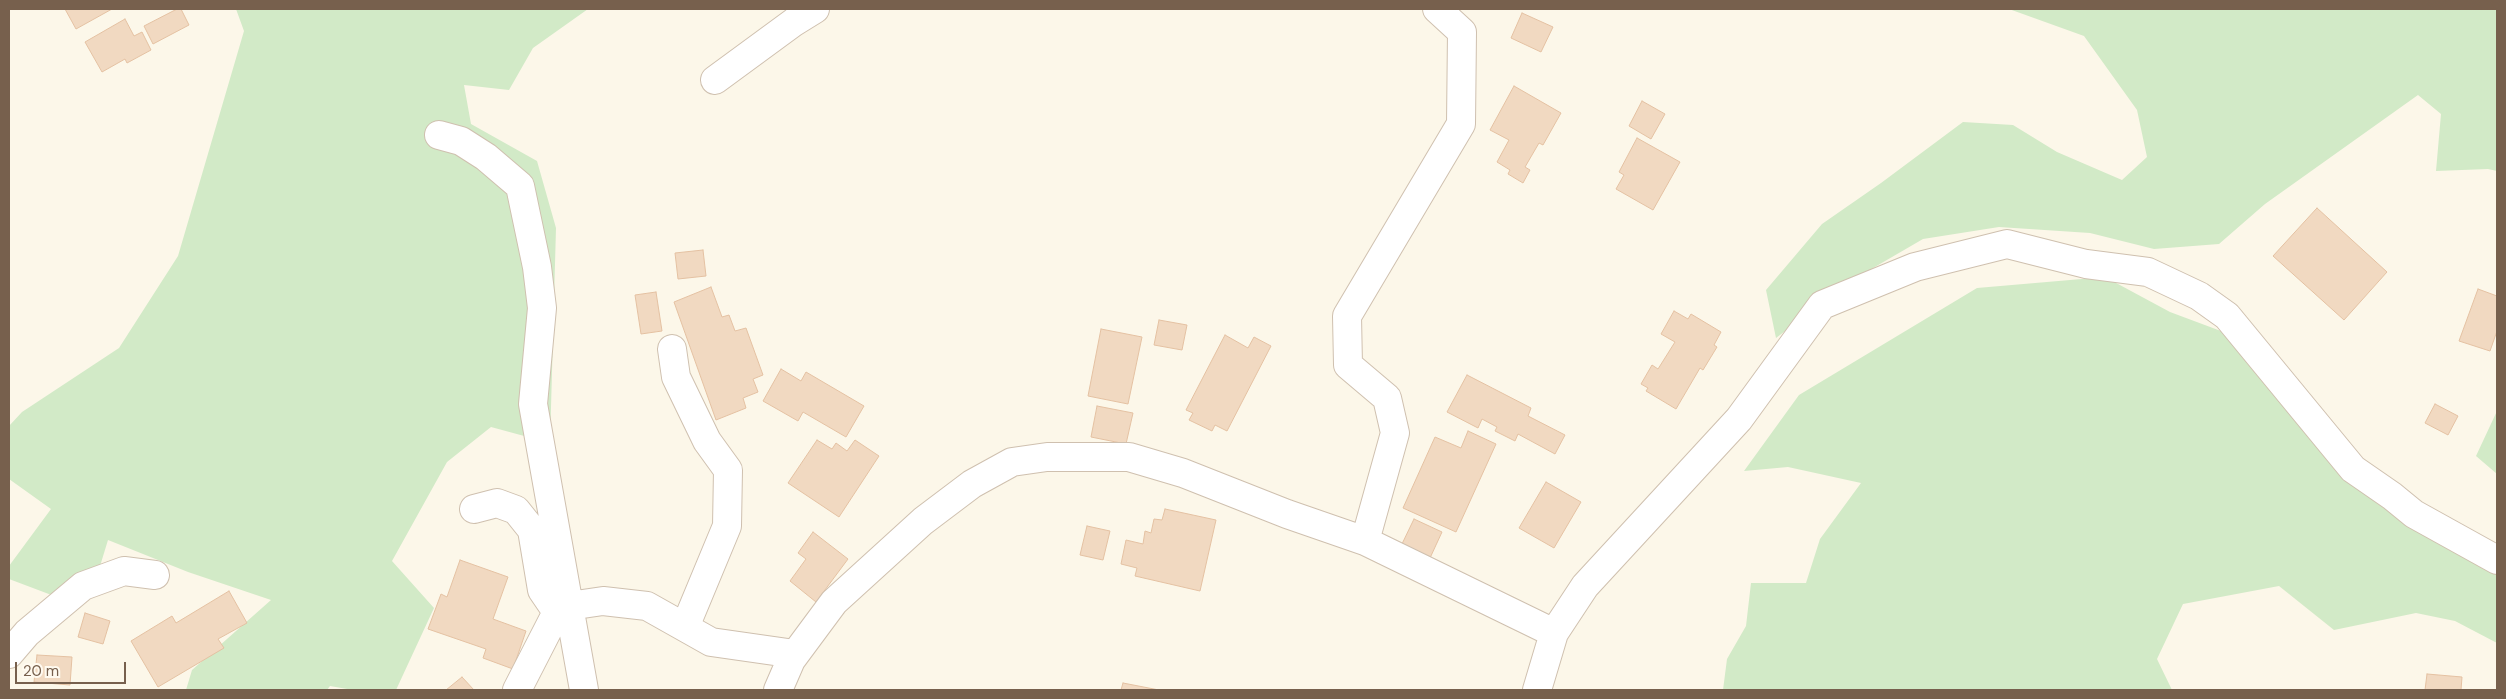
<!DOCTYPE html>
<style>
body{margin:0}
#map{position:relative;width:2506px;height:699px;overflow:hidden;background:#fcf7e9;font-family:"DM Sans",sans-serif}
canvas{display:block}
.frame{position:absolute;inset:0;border:10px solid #77604d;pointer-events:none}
.scale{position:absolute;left:15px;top:662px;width:111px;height:22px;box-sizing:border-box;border:2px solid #77604d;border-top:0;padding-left:6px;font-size:15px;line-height:18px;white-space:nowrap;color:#77604d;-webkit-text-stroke:4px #fffaf0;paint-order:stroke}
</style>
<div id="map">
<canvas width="2506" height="699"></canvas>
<div class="frame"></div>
<div class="scale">20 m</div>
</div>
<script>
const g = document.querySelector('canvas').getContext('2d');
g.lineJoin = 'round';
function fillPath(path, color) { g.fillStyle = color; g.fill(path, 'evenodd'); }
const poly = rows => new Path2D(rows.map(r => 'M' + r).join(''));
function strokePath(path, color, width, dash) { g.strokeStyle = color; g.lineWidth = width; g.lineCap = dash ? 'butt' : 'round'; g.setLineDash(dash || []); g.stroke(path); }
fillPath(poly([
 [236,9,588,9,533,48,509,90,464,85,471,124,537,161,556,228,550,443,491,427,447,462,392,561,434,608,396,690,353,690,330,686,327,690,186,690,192,670,271,600,188,572,108,540,93,589,70,602,9,579,9,566,51,509,9,479,9,426,22,412,119,348,178,256,244,31],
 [2009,9,2497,9,2497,171,2488,169,2436,171,2441,114,2418,95,2265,204,2219,244,2154,249,2090,233,1999,227,1923,239,1849,282,1776,338,1766,290,1822,224,1881,183,1963,122,2013,125,2057,152,2122,180,2147,157,2137,110,2084,36],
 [2105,277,2170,312,2253,343,2297,393,2332,466,2408,524,2497,560,2497,643,2455,621,2416,613,2334,630,2279,586,2183,604,2157,659,2172,690,1723,690,1727,659,1746,626,1751,583,1806,583,1820,539,1861,483,1788,467,1744,471,1799,395,1977,288],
 [2497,411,2497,474,2476,456]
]), '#d2eac7');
const building = poly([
 [65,9,112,9,76,29,65,9],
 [177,9,181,9,189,25,153,44,144,26,177,9],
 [1522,13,1553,27,1541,52,1511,38,1522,13],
 [125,19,134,36,142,32,151,50,127,63,125,59,102,72,85,42,125,19],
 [1514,86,1561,113,1543,145,1539,143,1525,167,1530,170,1523,183,1508,174,1510,170,1497,162,1509,140,1490,130,1514,86],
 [1642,101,1665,114,1651,139,1629,126,1642,101],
 [1637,138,1680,162,1653,210,1616,189,1624,175,1619,172,1637,138],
 [2317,208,2387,272,2344,320,2273,256,2317,208],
 [703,250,706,276,678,279,675,253,703,250],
 [711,287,722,317,729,315,735,331,746,328,763,375,753,379,758,392,743,398,746,408,716,420,674,302,711,287],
 [2478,289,2497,296,2497,331,2490,351,2459,341,2478,289],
 [656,292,662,331,641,334,635,295,656,292],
 [1674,311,1688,319,1691,314,1721,332,1714,345,1717,347,1703,370,1700,368,1676,409,1646,391,1648,388,1641,384,1652,365,1658,369,1675,342,1661,334,1674,311],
 [1159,320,1187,325,1182,350,1154,345,1159,320],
 [1101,329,1142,337,1128,404,1088,396,1101,329],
 [1225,335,1248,348,1254,337,1271,346,1227,431,1215,425,1212,431,1189,420,1193,413,1186,410,1225,335],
 [781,369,801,381,806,372,864,406,846,437,803,412,798,421,763,401,781,369],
 [1467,375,1531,408,1528,416,1565,435,1555,454,1518,434,1515,441,1495,431,1497,427,1482,419,1478,428,1447,412,1467,375],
 [2435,404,2458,416,2448,435,2425,423,2435,404],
 [1097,406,1133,413,1126,444,1091,437,1097,406],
 [1468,431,1496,444,1456,532,1403,508,1435,437,1461,448,1468,431],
 [817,440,832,449,836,443,847,451,855,440,879,456,839,517,788,483,817,440],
 [1546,482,1581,502,1554,548,1519,528,1546,482],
 [1165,509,1216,520,1200,591,1135,576,1137,568,1121,564,1126,540,1143,544,1145,531,1151,533,1154,519,1162,520,1165,509],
 [1414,519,1442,532,1430,558,1401,546,1414,519],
 [1087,526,1110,531,1103,560,1080,555,1087,526],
 [813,532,848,559,816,602,790,581,806,559,798,553,813,532],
 [460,560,508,577,493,619,526,631,513,669,483,658,486,649,428,629,441,594,447,597,460,560],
 [229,591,247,623,218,639,224,648,158,687,131,641,172,616,176,623,229,591],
 [85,613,110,621,103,644,78,637,85,613],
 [37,655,72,657,70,685,34,682,37,655],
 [2427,674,2462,677,2461,690,2425,690,2427,674],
 [462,677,474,690,446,690,462,677],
 [1123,683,1159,690,1121,690,1123,683]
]);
fillPath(building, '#f1d9c1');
strokePath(building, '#e4c1a2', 1);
const minor = poly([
 [715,80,794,22,815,9],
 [439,135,461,141,486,157,520,186,537,267,542,308,533,404,584,690],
 [672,349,676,377,707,441,728,470,727,526,685,627],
 [474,509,497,503,516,510,532,530,542,590,557,612],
 [1365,541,1395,433,1387,398,1348,365,1347,316,1461,124,1462,32,1437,9],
 [9,654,27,633,83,586,124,571,155,575],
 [517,690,557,612,569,606,603,601,647,606,711,642,795,654],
 [778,690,791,660,834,602,923,521,972,484,1012,462,1047,457,1129,457,1183,473,1287,514,1365,541,1554,633],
 [1537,690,1554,633,1585,586,1739,419,1822,305,1915,267,2007,244,2086,264,2148,272,2199,296,2227,316,2353,469,2392,496,2414,514,2497,560]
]);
strokePath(minor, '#cfc0af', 30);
strokePath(minor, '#fff', 28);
</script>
